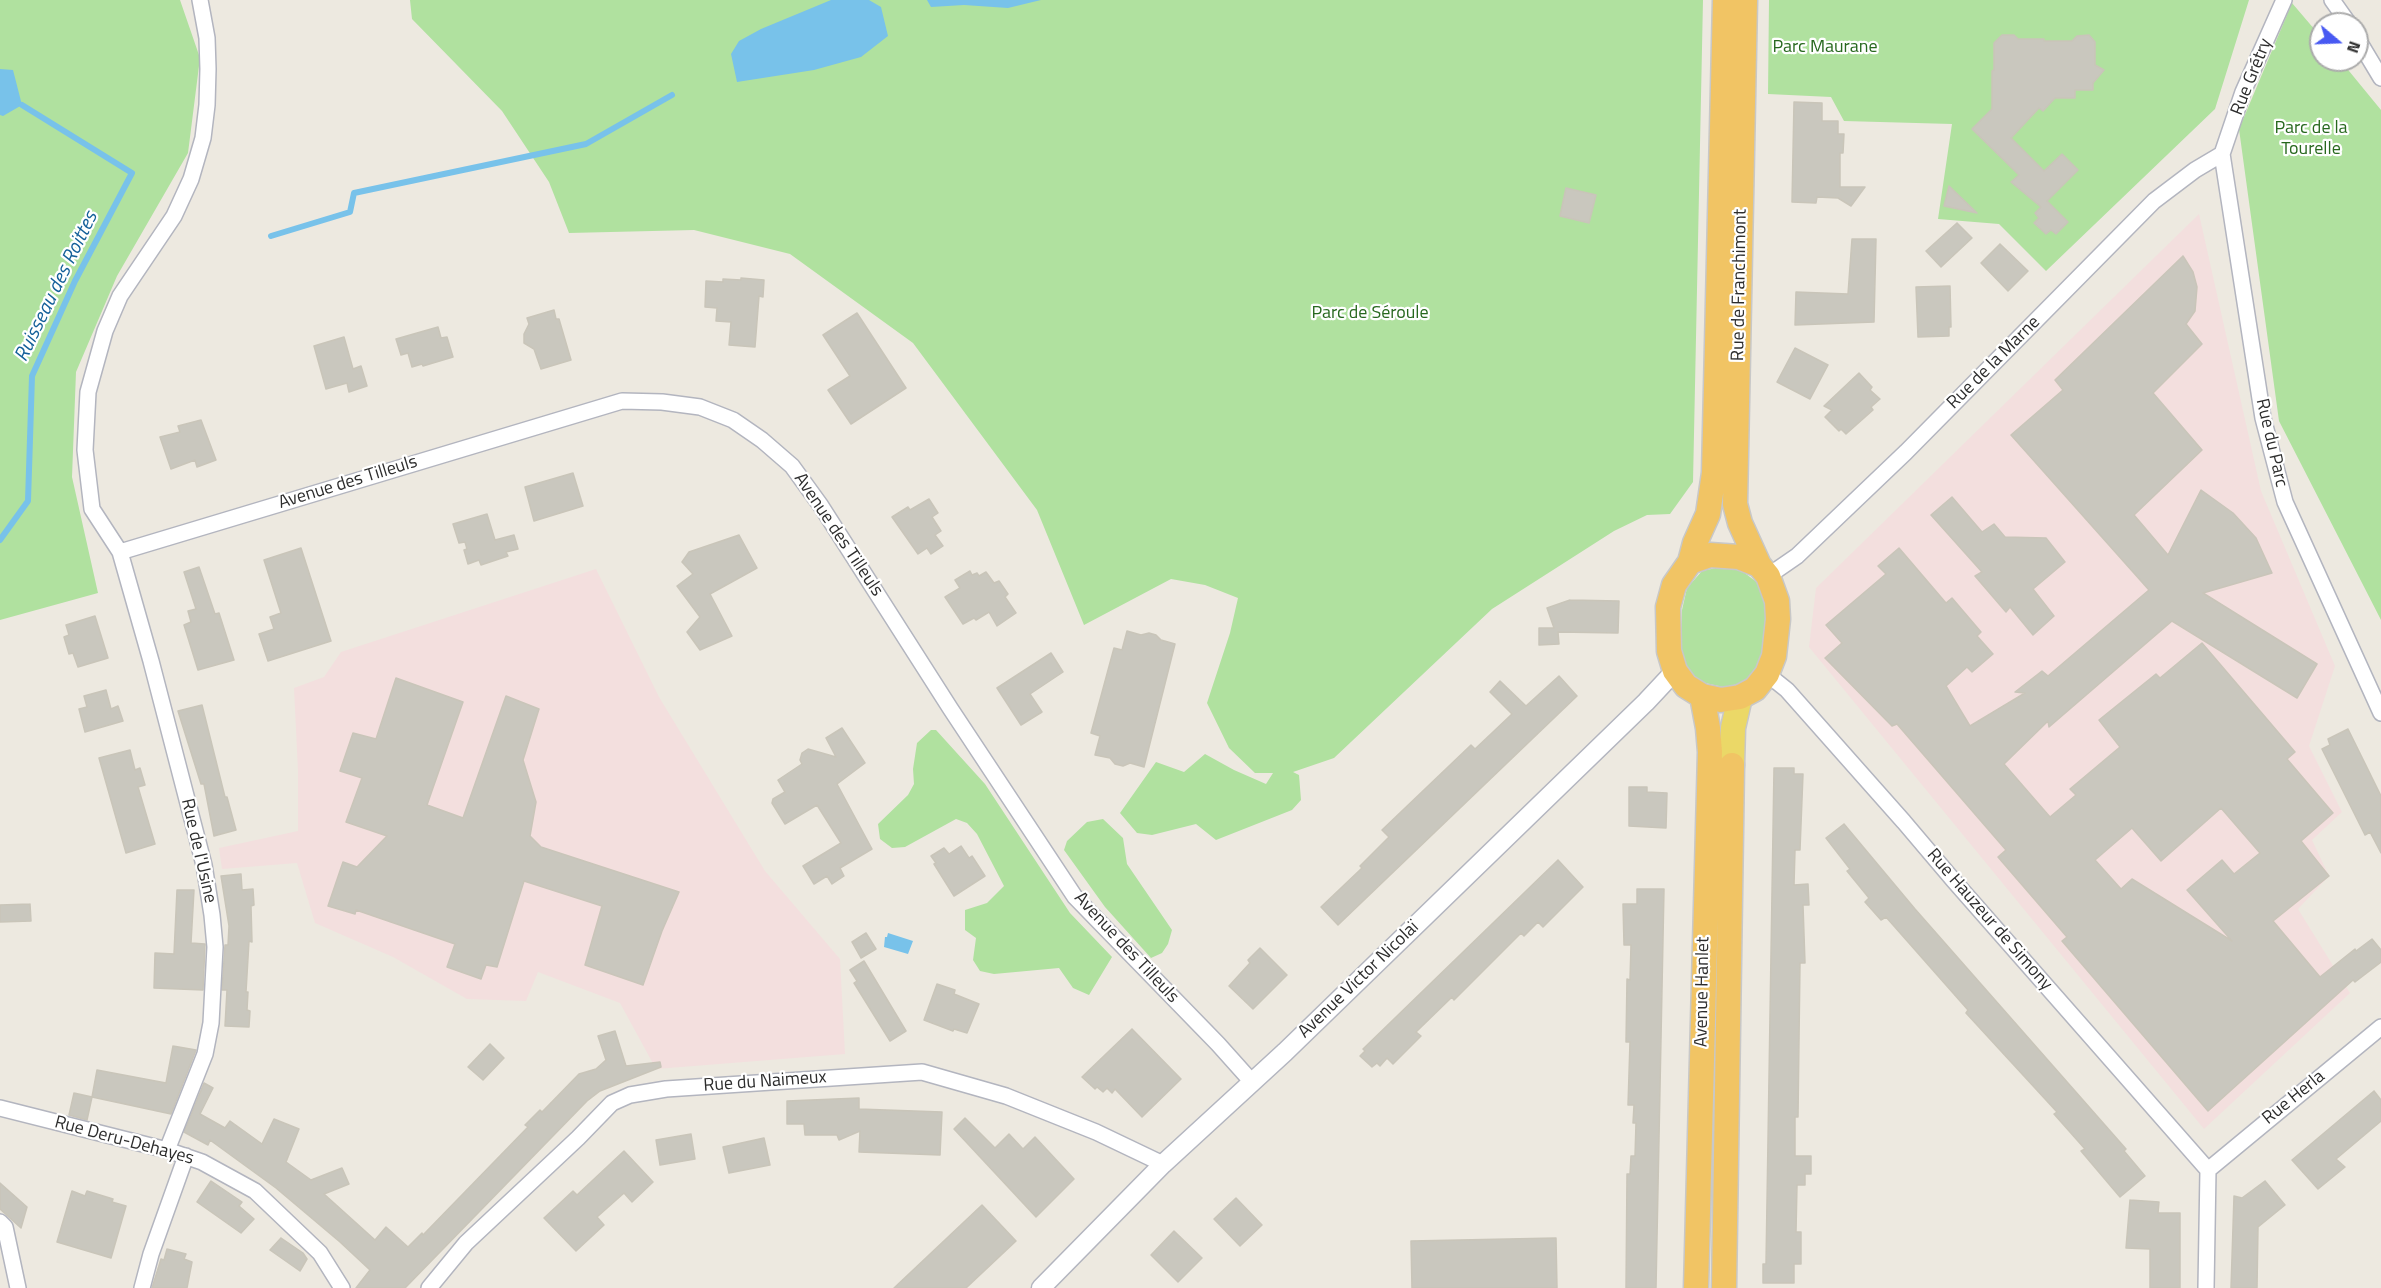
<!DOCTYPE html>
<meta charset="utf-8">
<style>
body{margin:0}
#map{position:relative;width:2381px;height:1288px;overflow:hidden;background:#ede9e0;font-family:"Titillium Web",sans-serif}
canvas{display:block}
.north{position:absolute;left:2309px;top:12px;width:60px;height:60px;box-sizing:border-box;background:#fff;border:2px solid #ababab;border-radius:50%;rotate:109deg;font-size:16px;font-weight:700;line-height:24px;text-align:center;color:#2d2d2d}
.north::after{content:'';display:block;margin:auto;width:21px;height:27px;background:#4859f2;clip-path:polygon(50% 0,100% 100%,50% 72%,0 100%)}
</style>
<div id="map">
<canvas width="2381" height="1288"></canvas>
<div class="north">N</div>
</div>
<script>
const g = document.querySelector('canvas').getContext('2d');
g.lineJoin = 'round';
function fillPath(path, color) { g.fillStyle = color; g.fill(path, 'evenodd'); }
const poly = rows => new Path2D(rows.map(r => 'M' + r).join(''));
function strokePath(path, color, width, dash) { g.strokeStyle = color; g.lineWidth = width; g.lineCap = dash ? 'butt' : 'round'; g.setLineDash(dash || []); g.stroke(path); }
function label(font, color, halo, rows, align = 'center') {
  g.font = font + ' "Titillium Web",sans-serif'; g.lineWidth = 4.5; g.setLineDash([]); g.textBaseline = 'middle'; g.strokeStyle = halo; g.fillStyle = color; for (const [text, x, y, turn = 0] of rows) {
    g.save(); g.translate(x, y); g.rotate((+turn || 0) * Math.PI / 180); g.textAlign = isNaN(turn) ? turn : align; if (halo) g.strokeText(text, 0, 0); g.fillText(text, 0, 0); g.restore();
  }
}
fillPath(poly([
 [2199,214,2261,491,2335,666,2309,746,2342,812,2312,840,2329,876,2298,909,2350,993,2204,1129,1809,647,1816,588],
 [596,569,659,697,765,871,840,959,845,1054,656,1069,620,1003,538,972,526,1001,467,999,393,957,315,923,297,863,222,869,219,848,298,831,298,771,294,688,324,677,341,652]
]), '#f3dfde');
fillPath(poly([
 [0,0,180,0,200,58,188,153,117,276,76,372,72,477,98,593,0,620],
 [410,0,1703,0,1693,482,1670,514,1647,515,1614,531,1492,609,1334,758,1293,772,1299,775,1301,800,1292,810,1216,840,1196,824,1152,835,1137,833,1120,813,1156,762,1184,772,1205,754,1234,770,1266,784,1273,773,1255,773,1229,748,1207,703,1230,633,1238,598,1205,585,1171,579,1084,625,1037,510,913,343,790,254,694,230,569,233,549,182,502,111,412,19],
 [1769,0,2249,0,2215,109,2046,271,1999,224,1938,219,1952,124,1844,121,1831,97,1768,94],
 [2292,3,2321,37,2321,60,2340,60,2381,110,2381,620,2279,421,2239,129],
 [1720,567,1742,571,1758,583,1766,600,1768,636,1757,671,1744,683,1723,687,1701,682,1689,671,1681,655,1682,610,1687,588,1702,571],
 [931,730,936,730,985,784,1070,913,1112,957,1089,995,1073,988,1059,968,994,974,980,971,973,960,976,938,965,930,965,910,987,903,1004,886,977,834,967,823,956,819,905,847,892,848,880,839,878,824,908,795,914,784,913,769,917,743],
 [1103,819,1123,838,1127,864,1172,930,1168,944,1162,953,1151,958,1105,907,1064,850,1067,841,1087,822]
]), '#b0e19f');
fillPath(poly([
 [831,0,869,0,881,7,888,36,861,57,814,70,737,82,731,54,739,41,761,29],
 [927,0,1041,0,1008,8,964,5,931,7],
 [0,69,13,70,22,105,3,116,0,115],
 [888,933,913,941,908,954,884,947,885,937,887,937]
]), '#78c2ea');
strokePath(poly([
 [271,236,350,212,354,193,586,144,672,95],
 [0,540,28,501,32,376,75,281,132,173,22,105]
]), '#78c2ea', 6);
const building = poly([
 [2002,35,2014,35,2018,39,2044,39,2044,41,2072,41,2077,36,2089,35,2095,42,2095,65,2104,70,2093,83,2093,90,2075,90,2075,98,2055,98,2043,111,2039,108,2011,138,2044,171,2062,154,2078,170,2047,201,2068,222,2056,234,2051,230,2046,234,2034,223,2039,218,2035,213,2041,207,2011,182,2019,175,1972,129,1992,109,1992,71,1994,70,1994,43,2002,35],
 [1794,102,1822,103,1822,121,1838,121,1838,134,1844,134,1843,153,1840,153,1840,187,1865,187,1851,206,1838,198,1817,197,1816,203,1792,202,1794,102],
 [1949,186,1977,213,1944,206,1949,186],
 [1566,188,1596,195,1589,223,1560,216,1566,188],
 [1957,223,1972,238,1941,267,1926,251,1957,223],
 [1852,239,1876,239,1874,322,1795,325,1796,292,1848,294,1852,239],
 [2000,244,2028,271,2008,291,1981,263,2000,244],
 [2183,256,2193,272,2197,287,2195,311,2186,324,2202,344,2153,393,2202,450,2134,515,2168,555,2201,490,2233,513,2256,538,2272,573,2203,593,2317,664,2297,698,2172,621,2049,727,2048,721,2004,764,2050,817,2076,795,2070,789,2120,747,2099,720,2156,674,2160,678,2202,643,2295,752,2287,759,2333,813,2301,841,2329,876,2273,921,2320,977,2355,949,2356,951,2372,939,2381,950,2381,962,2355,982,2353,980,2208,1111,2062,941,2067,937,1998,857,2006,850,1897,724,1892,726,1825,658,1842,643,1826,625,1886,574,1878,566,1899,548,1946,603,1952,598,1981,632,1977,636,1993,654,1972,672,1967,667,1946,686,1970,726,2025,693,2015,692,2042,671,2048,676,2149,590,2011,435,2063,390,2055,380,2183,256],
 [2221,808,2260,853,2234,874,2222,860,2187,890,2232,941,2132,879,2121,889,2095,860,2132,828,2161,861,2221,808],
 [741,278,764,280,763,297,759,296,755,347,729,345,731,322,716,321,717,308,705,307,706,281,723,282,723,279,741,280,741,278],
 [1950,286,1951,327,1949,327,1949,336,1918,337,1916,287,1950,286],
 [554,310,556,319,559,319,571,360,541,369,534,349,524,343,524,334,529,324,527,318,554,310],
 [857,313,906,388,851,424,828,390,850,376,823,335,857,313],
 [438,327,441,338,447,337,453,357,423,366,422,364,412,367,408,353,401,355,396,339,438,327],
 [344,337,353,369,361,366,367,386,349,392,347,383,326,389,314,346,344,337],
 [1795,348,1828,365,1810,399,1777,382,1795,348],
 [1859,373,1872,387,1870,390,1880,399,1871,407,1873,410,1846,434,1841,429,1839,431,1825,417,1832,410,1824,406,1859,373],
 [201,420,216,460,197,467,195,460,171,469,160,437,180,432,178,426,201,420],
 [573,473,583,506,534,521,525,487,573,473],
 [1952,497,1982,532,1994,524,2005,537,2046,538,2065,562,2033,589,2054,616,2033,635,2010,607,2006,612,1975,576,1982,572,1931,515,1952,497],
 [929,499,938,513,932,517,941,531,935,535,943,546,931,554,927,548,918,554,892,517,908,507,910,510,929,499],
 [487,514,495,540,514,535,518,549,506,552,508,556,481,565,479,560,468,564,464,550,467,549,465,542,459,543,453,524,487,514],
 [739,535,757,568,710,594,732,636,700,650,687,632,700,617,677,586,693,574,682,562,689,552,739,535],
 [301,548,331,641,268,661,259,634,274,629,270,617,281,613,264,560,301,548],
 [199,567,215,614,219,613,234,660,198,670,184,625,191,622,188,611,196,609,184,572,199,567],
 [970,571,972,575,977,573,979,576,986,572,994,583,999,581,1008,594,1005,597,1016,613,997,626,989,612,976,620,974,618,963,624,945,597,960,588,955,580,970,571],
 [1570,600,1619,601,1618,633,1558,632,1559,644,1539,645,1539,628,1554,628,1547,608,1570,600],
 [95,616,108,658,78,667,73,653,69,654,64,637,69,635,66,625,95,616],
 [1127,631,1141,635,1149,633,1156,635,1161,640,1175,644,1144,767,1130,763,1123,766,1115,764,1110,758,1095,755,1100,736,1091,733,1114,648,1122,650,1127,631],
 [1051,653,1063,672,1030,694,1042,712,1021,725,997,688,1051,653],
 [1559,676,1577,696,1338,925,1321,907,1362,868,1360,866,1389,837,1382,830,1471,745,1475,749,1512,714,1490,692,1500,681,1526,706,1559,676],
 [396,678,463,702,427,805,463,818,506,696,539,709,523,760,536,802,530,836,541,847,679,892,662,931,643,985,585,965,602,906,524,881,497,967,486,965,481,979,447,967,455,944,356,910,355,914,328,906,343,862,357,867,387,836,346,822,362,778,340,771,353,733,376,739,396,678],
 [106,690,111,709,118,706,123,721,85,732,79,709,87,707,84,696,106,690],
 [202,705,225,797,227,797,236,830,214,836,204,784,201,784,178,711,202,705],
 [842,728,865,763,837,784,872,849,840,868,844,876,832,884,827,876,814,884,803,866,841,843,817,805,785,824,772,803,773,799,785,792,778,780,802,764,800,760,802,753,808,749,836,757,826,738,842,728],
 [2348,729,2381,796,2381,853,2370,832,2365,835,2322,749,2330,745,2328,739,2348,729],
 [130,750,135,770,140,768,145,785,138,787,155,844,126,853,99,758,130,750],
 [1774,768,1794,768,1794,774,1803,774,1800,850,1795,850,1794,885,1808,884,1809,905,1803,905,1805,963,1800,963,1798,1117,1795,1117,1795,1156,1811,1156,1811,1174,1805,1174,1805,1185,1797,1185,1796,1232,1801,1232,1801,1264,1794,1264,1794,1283,1763,1283,1763,1264,1766,1264,1774,768],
 [1629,787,1647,787,1647,792,1667,793,1666,828,1629,826,1629,787],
 [1844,824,1915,909,2126,1149,2124,1151,2145,1176,2120,1197,2081,1151,2085,1149,2054,1114,2057,1112,1966,1013,1968,1010,1886,917,1881,920,1865,902,1869,898,1847,871,1850,869,1826,838,1844,824],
 [961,846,969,858,972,856,985,876,954,896,934,864,936,863,931,856,944,848,949,854,961,846],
 [1558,860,1583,887,1543,927,1538,922,1524,936,1521,933,1454,1000,1452,997,1416,1032,1421,1036,1393,1064,1387,1058,1380,1066,1377,1063,1372,1067,1360,1056,1365,1051,1363,1049,1558,860],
 [241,874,242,890,253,889,254,905,251,906,252,942,249,941,246,992,248,992,247,1010,250,1011,249,1027,225,1026,227,990,222,990,225,945,228,945,229,926,221,876,241,874],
 [1637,889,1664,889,1656,1288,1626,1288,1627,1174,1630,1174,1631,1156,1635,1156,1636,1123,1633,1123,1634,1105,1628,1105,1630,1042,1626,1042,1627,979,1630,980,1631,945,1624,945,1623,904,1637,904,1637,889],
 [177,890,194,890,191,943,205,944,203,990,154,988,155,953,174,954,177,890],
 [30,904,31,921,0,922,0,905,30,904],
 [866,933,876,949,861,958,852,942,866,933],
 [1260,948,1287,975,1253,1009,1229,986,1250,963,1248,960,1260,948],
 [864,961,906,1031,890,1041,854,983,857,981,850,970,864,961],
 [937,984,955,990,954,994,979,1004,967,1033,954,1029,953,1031,924,1020,937,984],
 [1132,1029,1181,1079,1142,1117,1115,1089,1112,1093,1107,1088,1103,1092,1097,1087,1095,1089,1082,1077,1132,1029],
 [615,1031,626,1066,660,1062,661,1067,600,1091,587,1101,405,1288,356,1288,370,1270,340,1242,276,1188,210,1140,208,1145,184,1132,204,1083,213,1088,200,1114,225,1128,230,1121,262,1144,274,1119,299,1129,286,1162,311,1180,342,1168,349,1184,324,1194,375,1240,386,1227,408,1247,422,1233,423,1235,528,1127,525,1125,540,1110,542,1112,579,1074,596,1069,606,1060,598,1036,615,1031],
 [490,1044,504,1058,483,1080,468,1067,490,1044],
 [173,1046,196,1050,171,1114,92,1097,97,1070,166,1083,173,1046],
 [2374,1091,2381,1100,2381,1121,2336,1159,2345,1167,2318,1189,2292,1160,2374,1091],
 [74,1093,92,1097,87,1120,69,1115,74,1093],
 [859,1098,859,1109,942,1112,940,1155,859,1152,860,1131,839,1140,837,1135,805,1135,804,1124,787,1124,787,1101,859,1098],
 [965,1118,995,1148,1009,1134,1023,1149,1035,1137,1074,1179,1036,1217,954,1129,965,1118],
 [691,1134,695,1159,660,1165,656,1140,691,1134],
 [764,1138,770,1165,729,1173,723,1147,764,1138],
 [624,1151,653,1182,632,1202,624,1193,597,1217,604,1225,576,1251,544,1218,573,1191,577,1195,624,1151],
 [211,1181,242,1202,239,1206,254,1219,241,1233,197,1202,211,1181],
 [2265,1181,2285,1205,2258,1227,2257,1288,2231,1288,2234,1196,2242,1198,2265,1181],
 [0,1183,27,1207,21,1228,0,1209,0,1183],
 [72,1191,85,1196,87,1191,113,1199,112,1202,126,1206,111,1258,57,1242,72,1191],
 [1236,1198,1262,1225,1240,1246,1214,1219,1236,1198],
 [2130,1200,2159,1202,2158,1213,2180,1213,2180,1288,2150,1288,2150,1249,2126,1248,2130,1200],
 [982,1205,1016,1241,966,1288,894,1288,982,1205],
 [1174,1231,1202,1258,1178,1282,1151,1255,1174,1231],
 [281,1238,303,1253,307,1259,300,1271,270,1250,281,1238],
 [1556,1238,1557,1288,1412,1288,1411,1241,1556,1238],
 [167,1249,186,1254,184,1259,192,1262,187,1288,152,1288,161,1259,164,1260,167,1249]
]);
fillPath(building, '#c9c7be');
strokePath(building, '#c9c5b9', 1.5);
const minor = poly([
 [2284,0,2243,92,2222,154,2263,418,2285,502,2381,713],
 [2332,0,2349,24],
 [2357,38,2381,78],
 [120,552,622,401,662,402,700,407,733,420,762,440,792,466,821,506,950,708,1075,897,1218,1044,1252,1082],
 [1768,576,1797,556,1906,452,2154,201,2195,170,2222,154],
 [1767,674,1787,690,1904,822,1954,881,2208,1170],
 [0,1108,167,1150,202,1162,255,1191,320,1253,342,1288],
 [167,1150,205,1054,211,1023,215,947,212,915,204,865,151,661,120,552,92,509,85,450,88,392,105,331,120,296,174,216,191,179,203,138,207,105,208,69,207,38,200,0],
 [2208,1170,2381,1027],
 [0,1222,5,1227,18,1288],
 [142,1288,151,1254,186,1156],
 [429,1288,466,1243,578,1138,612,1103,630,1095,666,1089,922,1072,1006,1096,1096,1132,1163,1164],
 [2206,1288,2208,1170]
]);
const tertiary = poly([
 [1041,1288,1163,1164,1285,1052,1646,702,1675,671]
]);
const primary = poly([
 [1732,765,1733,728,1740,697]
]);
const trunk = poly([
 [1745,0,1735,504,1740,523,1759,565],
 [1710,555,1739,557,1759,565,1768,576,1777,601,1778,619,1774,656,1767,674,1755,689,1740,697,1721,700,1702,696,1686,686,1675,671,1669,651,1668,607,1674,585,1690,562,1710,555],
 [1690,562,1695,543,1708,514,1714,473,1725,0],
 [1696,1288,1710,752,1708,728,1702,696],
 [1724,1288,1732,765]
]);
strokePath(minor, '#b3b5bf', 18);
strokePath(tertiary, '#b3b5bf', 21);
strokePath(primary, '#c8c8c8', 27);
strokePath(trunk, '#c8c8c8', 27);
strokePath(minor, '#fff', 15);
strokePath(tertiary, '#fff', 18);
strokePath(primary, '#ebd867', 24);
strokePath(trunk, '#f1c464', 24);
label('18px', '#27681e', '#fff', [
 ["Parc Maurane",1825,48],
 ["Parc de la",2311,129],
 ["Tourelle",2311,150],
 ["Parc de Séroule",1370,314]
]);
label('18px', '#2d2d2d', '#fff', [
 ["Rue Grétry",2252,77,-68],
 ["Rue de Franchimont",1740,285,-89],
 ["Rue de la Marne",1994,363,-45],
 ["Rue du Parc",2271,443,77],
 ["Avenue des Tilleuls",348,483,-17],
 ["Avenue des Tilleuls",838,535,56],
 ["Rue de l'Usine",198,851,77],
 ["Rue Hauzeur de Simony",1989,920,49],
 ["Avenue des Tilleuls",1126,948,47],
 ["Avenue Victor Nicolaï",1359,980,-44],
 ["Avenue Hanlet",1703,992,-89],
 ["Rue du Naimeux",765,1082,-4],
 ["Rue Herla",2294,1098,-39],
 ["Rue Deru-Dehayes",124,1141,15]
]);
label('italic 20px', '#146099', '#fff', [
 ["Ruisseau des Roittes",57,287,-64]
]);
</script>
